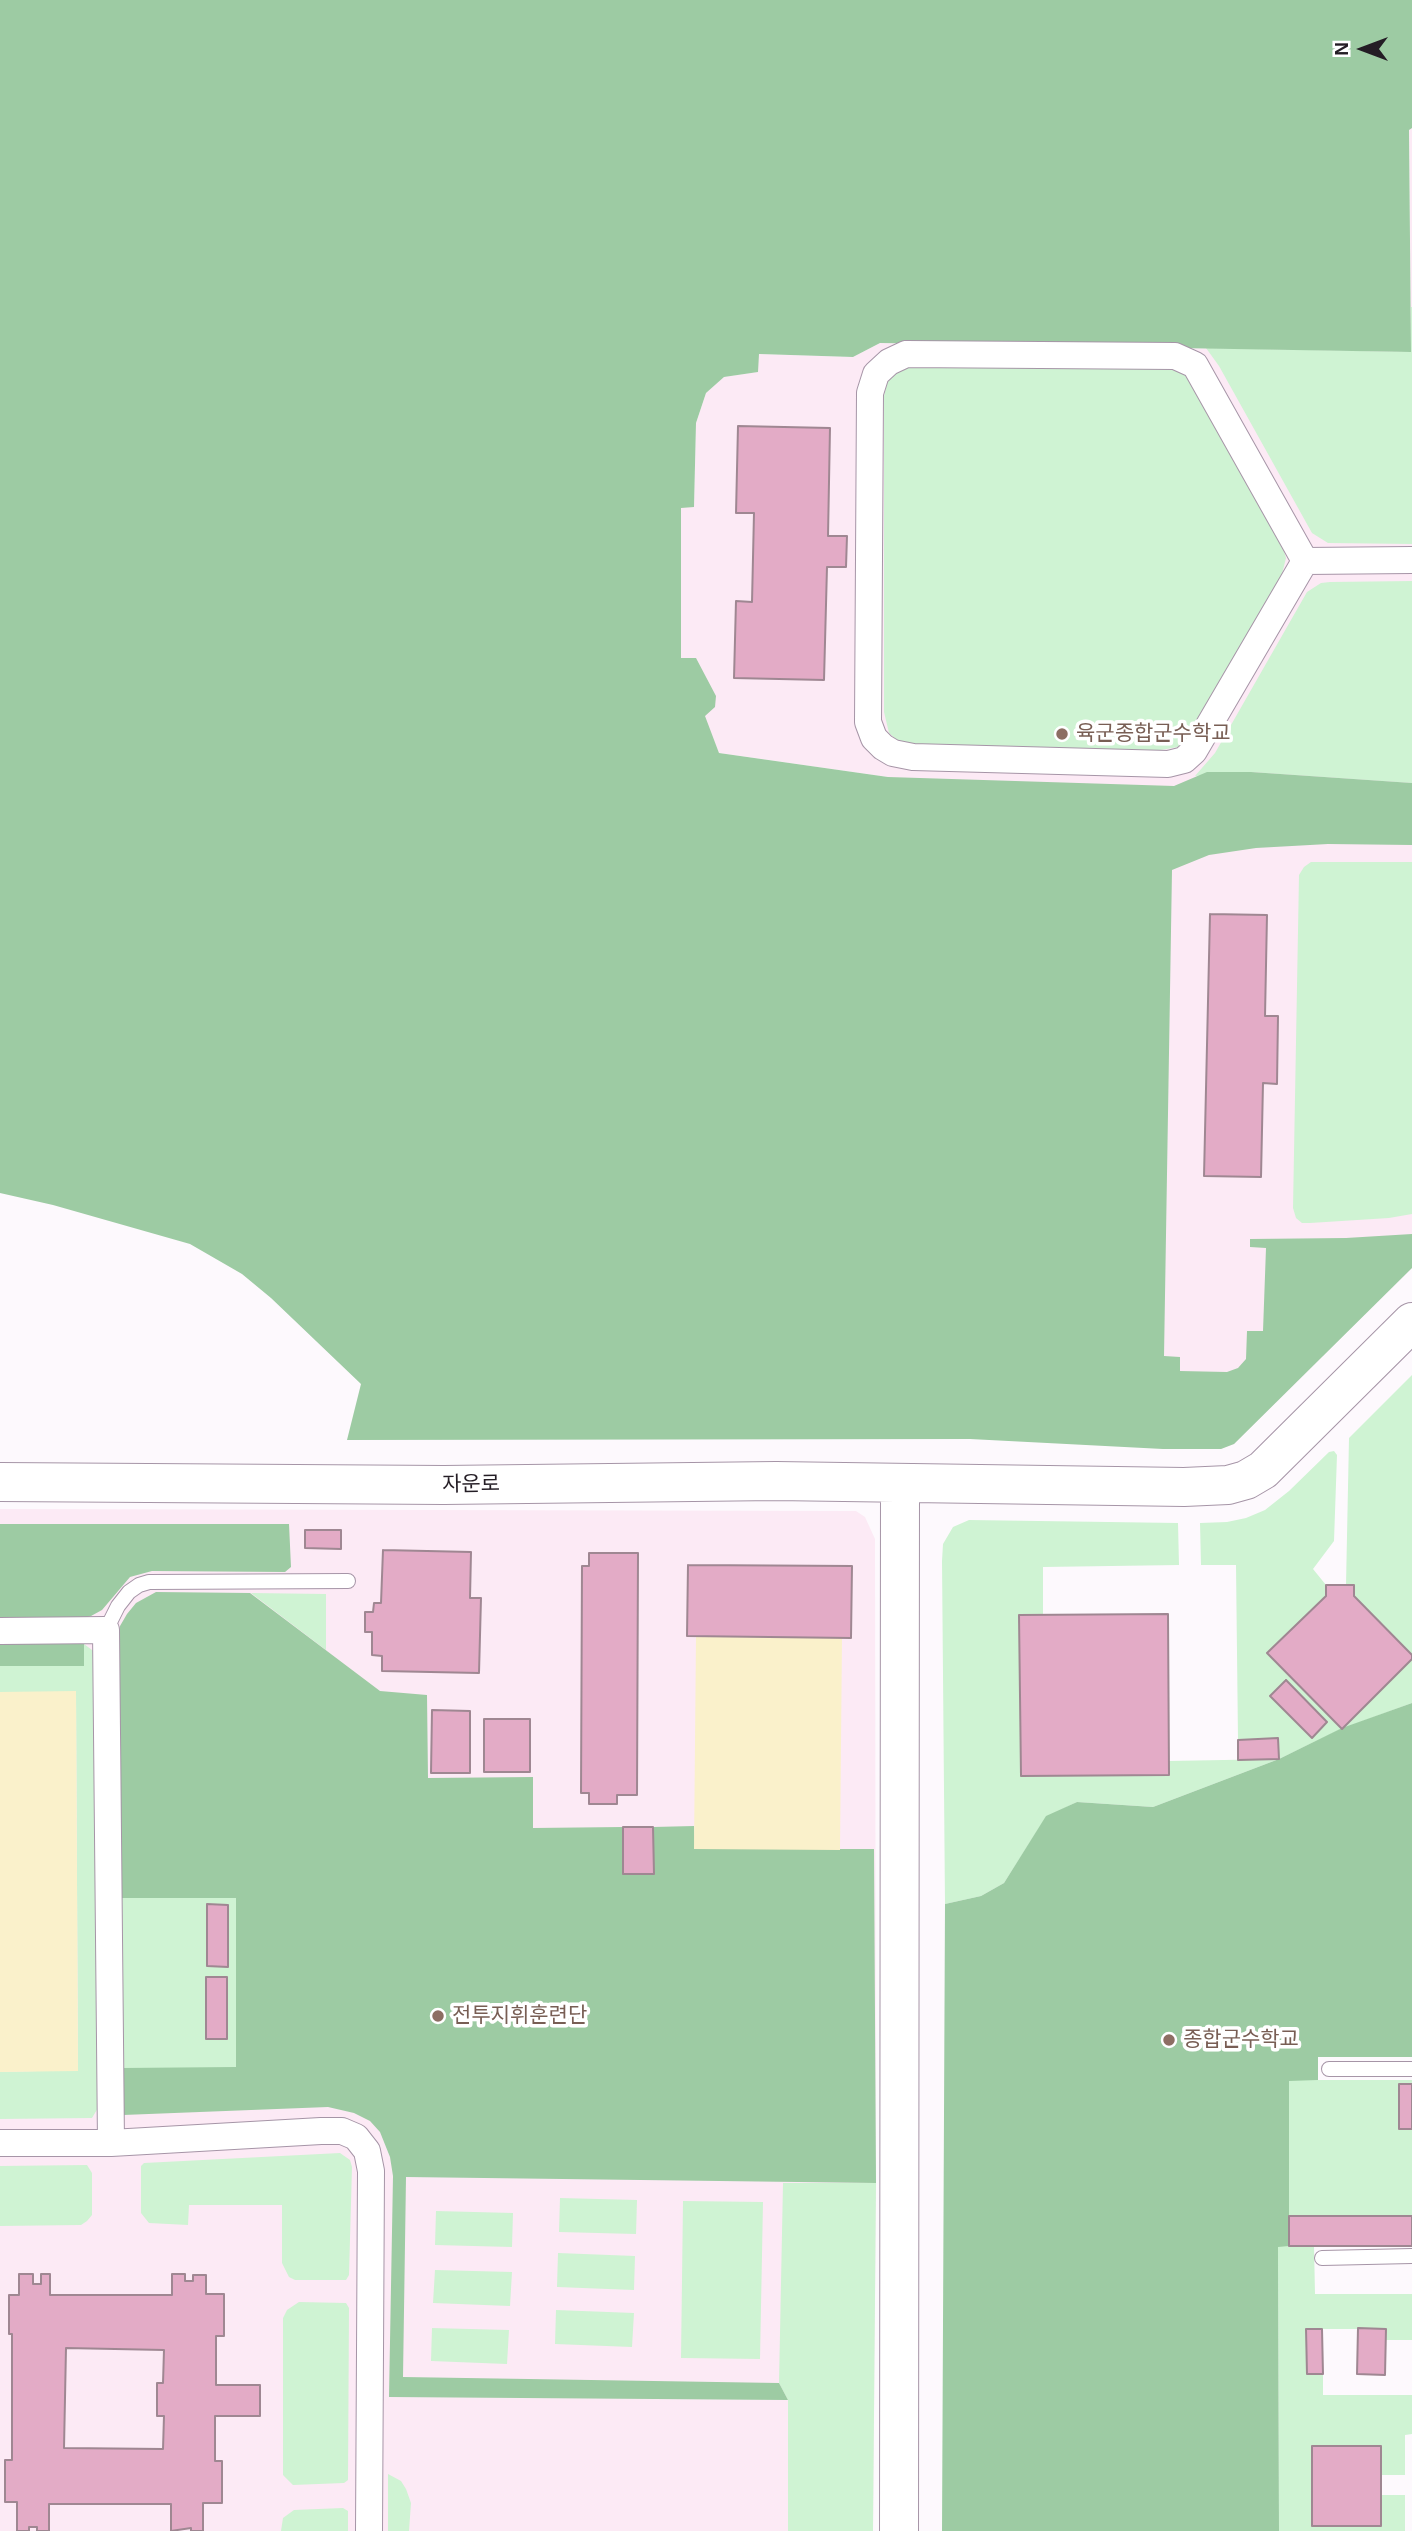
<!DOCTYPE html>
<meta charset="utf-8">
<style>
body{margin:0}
#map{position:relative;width:1412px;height:2531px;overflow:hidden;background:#fdf9fd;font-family:Arial,sans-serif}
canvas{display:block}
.north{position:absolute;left:1328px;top:14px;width:70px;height:70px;-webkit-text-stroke:5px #fff;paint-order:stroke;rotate:270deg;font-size:19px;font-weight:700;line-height:28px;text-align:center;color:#241d25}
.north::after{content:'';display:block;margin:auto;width:24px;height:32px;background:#241d25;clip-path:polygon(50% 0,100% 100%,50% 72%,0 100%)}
</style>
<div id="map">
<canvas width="1412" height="2531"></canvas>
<div class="north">N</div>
</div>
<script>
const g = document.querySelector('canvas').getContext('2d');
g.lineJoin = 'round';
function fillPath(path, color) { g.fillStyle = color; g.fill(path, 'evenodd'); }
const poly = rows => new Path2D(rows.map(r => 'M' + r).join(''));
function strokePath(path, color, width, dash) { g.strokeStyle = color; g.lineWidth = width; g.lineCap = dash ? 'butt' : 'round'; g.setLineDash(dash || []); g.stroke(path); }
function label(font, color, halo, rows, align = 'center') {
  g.font = font + ' Arial,"Noto Sans KR",sans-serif'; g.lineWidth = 7; g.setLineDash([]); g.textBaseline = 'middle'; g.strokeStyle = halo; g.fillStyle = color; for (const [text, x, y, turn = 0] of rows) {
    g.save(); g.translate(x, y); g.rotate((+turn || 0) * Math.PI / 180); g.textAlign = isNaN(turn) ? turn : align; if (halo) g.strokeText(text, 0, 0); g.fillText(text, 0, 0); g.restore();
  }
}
fillPath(poly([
 [1408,0,1412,0,1412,1268,1234,1444,1221,1449,1163,1449,1164,1287,888,777,719,753,681,659,681,507,694,506,696,423,706,393,724,377,757,372,758,354,853,357,880,343,1411,352],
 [0,1509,856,1511,865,1517,875,1539,876,2183,873,2531,0,2531]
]), '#fceaf5');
fillPath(poly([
 [1411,307,1412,307,1412,544,1328,543,1312,533,1219,366,1206,348,1411,352],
 [1180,363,1282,544,1286,558,1281,578,1187,738,1178,747,1155,751,907,744,897,740,889,733,884,712,884,396,887,383,892,374,898,367],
 [1412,581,1412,783,1251,772,1195,776,1215,753,1307,592,1321,583,1330,582],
 [1311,862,1412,862,1412,1214,1389,1218,1310,1223,1302,1223,1296,1218,1293,1208,1299,875,1304,867],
 [1412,1375,1412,1655,1354,1596,1354,1585,1346,1585,1349,1438],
 [1334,1451,1337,1455,1334,1541,1313,1569,1326,1585,1326,1596,1268,1653,1342,1728,1412,1659,1412,1703,1341,1729,1279,1759,1153,1807,1077,1802,1046,1817,1004,1883,981,1896,945,1904,942,1561,943,1544,953,1527,969,1520,1178,1523,1179,1565,1043,1567,1043,1615,1019,1616,1021,1776,1168,1775,1169,1761,1278,1759,1278,1739,1238,1740,1236,1565,1201,1565,1200,1523,1227,1522,1246,1518,1265,1510,1289,1491,1329,1452],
 [251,1593,326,1594,326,1650],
 [84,1644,96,1653,98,2108,92,2118,0,2119,0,2072,78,2070,76,1692,0,1692,0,1666,84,1666],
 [122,1898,236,1898,236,2068,123,2068],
 [1289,2080,1412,2080,1412,2216,1289,2216],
 [340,2153,350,2160,352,2167,349,2275,346,2280,295,2280,289,2277,282,2263,282,2205,189,2205,188,2225,149,2223,141,2213,141,2166,144,2163],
 [87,2165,92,2173,92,2215,87,2221,81,2225,0,2226,0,2166],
 [783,2183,876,2183,873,2531,788,2531,788,2400,779,2383],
 [560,2198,637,2200,636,2234,559,2232],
 [683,2201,763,2202,760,2359,681,2358],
 [436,2211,513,2213,512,2247,435,2245],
 [1278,2246,1314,2246,1315,2294,1412,2294,1412,2340,1386,2340,1386,2329,1306,2329,1307,2373,1323,2374,1323,2395,1412,2395,1412,2434,1405,2435,1405,2475,1381,2475,1380,2446,1312,2447,1312,2526,1381,2495,1405,2495,1405,2531,1279,2531],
 [558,2253,635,2256,634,2290,557,2287],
 [435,2270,512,2272,510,2306,433,2303],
 [299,2302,346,2303,349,2308,348,2480,344,2483,293,2485,283,2475,283,2318,287,2310],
 [556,2310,634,2313,632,2347,555,2344],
 [432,2328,509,2330,507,2364,431,2361],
 [388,2474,401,2481,406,2489,411,2503,409,2531,388,2531],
 [343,2508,348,2511,348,2531,281,2531,283,2518,294,2510]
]), '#cff3d3');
fillPath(poly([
 [0,0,1412,0,1412,128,1409,130,1411,352,880,343,853,357,759,354,758,372,724,377,706,393,696,423,694,507,681,508,681,658,696,658,716,696,715,707,705,716,719,753,888,777,1174,786,1207,772,1251,772,1412,783,1412,845,1328,844,1256,848,1209,855,1172,870,1164,1356,1180,1357,1180,1371,1227,1372,1238,1368,1246,1359,1247,1331,1263,1331,1266,1248,1250,1247,1250,1239,1346,1238,1412,1234,1412,1268,1234,1444,1221,1449,1163,1449,970,1439,347,1440,361,1384,271,1298,242,1274,190,1244,53,1205,0,1193],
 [0,1524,289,1524,291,1567,285,1572,152,1571,130,1577,102,1610,91,1616,77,1620,0,1621],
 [156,1592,250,1593,380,1691,427,1695,428,1778,533,1777,533,1828,623,1827,654,1873,653,1827,694,1826,695,1849,874,1849,876,2183,406,2177,403,2377,779,2383,788,2400,389,2397,393,2176,390,2157,380,2132,370,2121,354,2113,328,2107,123,2115,123,2068,236,2067,236,1898,122,1898,118,1640,120,1626,127,1614,136,1603],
 [0,1640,80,1642,84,1644,84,1666,0,1666],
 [1412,1703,1412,2057,1318,2057,1318,2080,1289,2081,1289,2246,1278,2247,1279,2531,942,2531,945,1904,981,1896,1004,1883,1046,1816,1077,1802,1153,1807,1279,1759,1342,1728]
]), '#9dcba3');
fillPath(poly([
 [696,1636,842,1638,840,1850,694,1849],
 [76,1691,78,2071,0,2072,0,1692]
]), '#faf1cb');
const building = poly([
 [738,426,830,428,828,536,847,536,846,567,827,567,824,680,734,678,736,601,752,602,754,513,736,513,738,426],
 [1210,914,1267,915,1265,1016,1278,1016,1277,1084,1263,1083,1261,1177,1204,1176,1210,914],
 [305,1530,341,1530,341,1549,305,1548,305,1530],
 [383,1550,471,1552,470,1598,481,1598,479,1673,382,1671,382,1656,372,1655,372,1632,365,1632,365,1612,373,1612,374,1603,381,1603,383,1550],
 [589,1553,638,1553,637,1795,617,1795,617,1804,589,1804,589,1793,581,1793,582,1566,589,1566,589,1553],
 [688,1565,852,1566,851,1638,687,1636,688,1565],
 [1326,1585,1354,1585,1354,1596,1412,1655,1412,1659,1342,1729,1267,1653,1326,1596,1326,1585],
 [1168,1614,1169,1775,1021,1776,1019,1615,1168,1614],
 [1286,1680,1327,1722,1312,1738,1270,1696,1286,1680],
 [432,1710,470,1711,470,1773,431,1773,432,1710],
 [484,1719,530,1719,530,1772,484,1772,484,1719],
 [1278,1738,1279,1759,1238,1760,1238,1740,1278,1738],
 [623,1827,653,1827,654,1874,623,1874,623,1827],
 [207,1904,228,1905,228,1967,207,1966,207,1904],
 [206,1977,227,1977,227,2039,206,2039,206,1977],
 [1399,2084,1412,2084,1412,2129,1399,2129,1399,2084],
 [1289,2216,1412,2216,1412,2246,1289,2246,1289,2216],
 [19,2274,33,2274,33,2284,41,2284,41,2274,50,2274,50,2295,172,2295,172,2274,185,2274,185,2281,193,2281,193,2275,206,2275,206,2294,224,2294,224,2336,216,2336,216,2385,260,2385,260,2416,215,2416,215,2461,222,2461,222,2503,203,2503,203,2531,191,2531,191,2528,171,2531,171,2504,49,2504,49,2531,37,2531,37,2527,29,2527,29,2531,17,2531,17,2502,5,2502,5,2460,12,2460,12,2334,9,2334,9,2295,19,2295,19,2274],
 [66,2348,164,2350,163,2383,157,2383,157,2416,164,2416,163,2449,64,2448,66,2348],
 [1358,2328,1386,2329,1385,2375,1357,2374,1358,2328],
 [1306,2329,1322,2329,1323,2374,1307,2374,1306,2329],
 [1312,2446,1381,2446,1381,2526,1312,2526,1312,2446]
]);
fillPath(building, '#e3abc6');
strokePath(building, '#9f8792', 2);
const lane = poly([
 [106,1630,118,1606,129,1592,139,1585,149,1582,348,1581],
 [1329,2069,1412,2069],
 [1322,2258,1412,2256]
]);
const street = poly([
 [906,354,1175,356,1195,365,1305,561,1194,751,1184,760,1168,764,913,757,893,753,883,747,874,738,868,722,870,393,876,374,889,362,906,354],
 [1305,561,1412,560],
 [0,1631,106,1630,111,2143],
 [0,2143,111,2143,321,2131,342,2131,356,2137,367,2151,371,2171,369,2531]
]);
const secondary = poly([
 [0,1482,444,1485,776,1481,1184,1487,1228,1485,1246,1480,1263,1470,1412,1322],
 [899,2531,900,1483]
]);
strokePath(lane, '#a695a7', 16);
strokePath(street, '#a695a7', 28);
strokePath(secondary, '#a695a7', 40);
strokePath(lane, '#fff', 14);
strokePath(street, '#fff', 26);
strokePath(secondary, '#fff', 38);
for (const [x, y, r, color] of [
 [1062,734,7,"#8d6e63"],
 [438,2016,7,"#8d6e63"],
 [1169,2040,7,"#8d6e63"]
]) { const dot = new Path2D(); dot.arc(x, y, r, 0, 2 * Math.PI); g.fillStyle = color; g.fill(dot); strokePath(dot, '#fff', 2.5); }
label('21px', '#785e54', '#fff', [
 ["육군종합군수학교",1076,734],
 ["전투지휘훈련단",452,2016],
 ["종합군수학교",1183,2040]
], 'left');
label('21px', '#241d25', '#fff', [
 ["자운로",471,1485,-1]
]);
</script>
